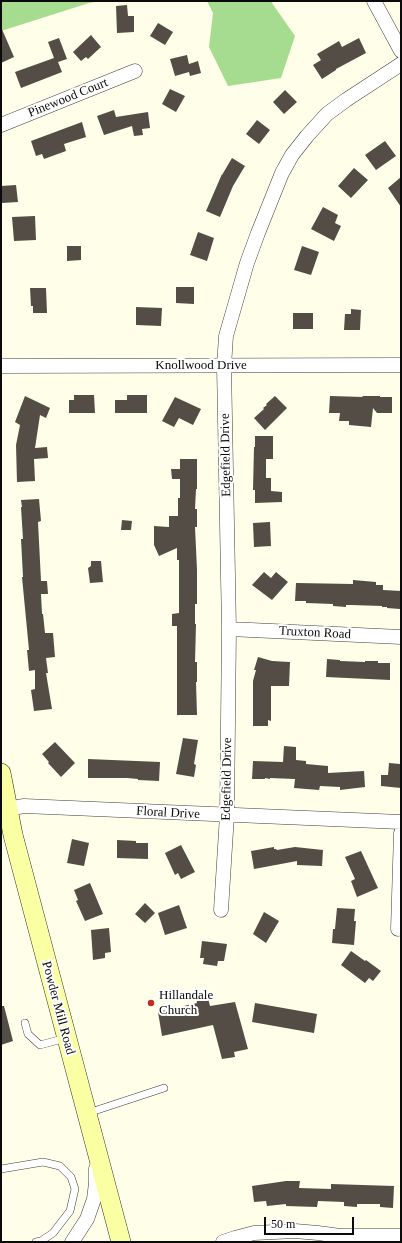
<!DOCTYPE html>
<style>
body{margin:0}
#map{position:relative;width:402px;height:1243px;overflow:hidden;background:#fffee8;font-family:"Times New Roman",serif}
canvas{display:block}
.frame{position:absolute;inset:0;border:2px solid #0a0a0a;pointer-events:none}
.scale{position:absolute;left:264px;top:1217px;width:90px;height:18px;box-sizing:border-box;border:2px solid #0a0a0a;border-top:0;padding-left:5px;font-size:12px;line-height:14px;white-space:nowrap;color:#0a0a0a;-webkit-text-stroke:3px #fff;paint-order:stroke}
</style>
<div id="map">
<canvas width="402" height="1243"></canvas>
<div class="frame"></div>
<div class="scale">50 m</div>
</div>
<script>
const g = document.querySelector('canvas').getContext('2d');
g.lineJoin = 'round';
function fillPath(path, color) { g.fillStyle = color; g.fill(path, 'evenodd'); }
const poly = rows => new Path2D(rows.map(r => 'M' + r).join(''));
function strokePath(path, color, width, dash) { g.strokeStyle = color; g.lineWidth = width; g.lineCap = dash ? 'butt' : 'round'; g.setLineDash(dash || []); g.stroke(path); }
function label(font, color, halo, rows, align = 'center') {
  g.font = font + ' "Times New Roman",serif'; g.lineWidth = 4; g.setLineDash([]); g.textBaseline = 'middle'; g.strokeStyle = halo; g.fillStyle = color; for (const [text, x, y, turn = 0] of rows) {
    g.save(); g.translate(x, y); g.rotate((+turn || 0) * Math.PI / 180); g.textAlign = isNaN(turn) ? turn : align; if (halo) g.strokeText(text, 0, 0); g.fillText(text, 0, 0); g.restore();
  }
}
fillPath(poly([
 [1,1,99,1,89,3,1,31],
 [207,1,273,1,272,3,295,36,281,78,228,86,209,47,213,13]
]), '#a6dc8f');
fillPath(poly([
 [127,5,128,16,134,16,134,32,117,33,116,6],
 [158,23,173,32,165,45,150,36],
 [1,27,14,57,1,63],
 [91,35,101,47,88,59,86,57,81,61,73,52],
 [59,38,67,59,58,62,62,72,21,88,15,72,54,58,48,42],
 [359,38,366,53,336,69,336,70,322,79,313,65,321,60,317,54,339,41,342,47],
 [187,55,189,64,198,61,201,73,190,76,189,72,175,76,170,59],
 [170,89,185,96,176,112,162,104],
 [285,90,297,102,284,114,273,102],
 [114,110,116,117,148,112,150,128,142,129,143,135,134,136,132,126,104,135,97,116],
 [257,120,270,130,259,144,246,134],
 [82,122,86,137,64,144,66,151,44,159,42,154,36,156,31,141],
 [385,141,396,156,376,170,365,155],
 [232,158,245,166,233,186,220,217,206,211,222,174,222,175],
 [354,168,368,180,351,198,338,186],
 [401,177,401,207,388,188],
 [16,185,18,202,2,203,1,186],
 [323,207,338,215,335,223,341,226,334,241,311,229],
 [35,216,36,240,14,241,12,217],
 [198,232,214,238,207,261,190,255],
 [67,246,81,246,81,260,67,261],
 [302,246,319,252,311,275,294,270],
 [176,287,194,287,194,304,176,303],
 [30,288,46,288,47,313,33,313,33,306,31,306],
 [136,307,162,308,161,326,136,325],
 [351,309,361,310,360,330,344,330,345,314,351,314],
 [293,313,313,313,313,329,293,329],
 [74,395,94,395,95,413,69,413,69,400,74,400],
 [127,395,147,395,147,413,115,413,115,400,127,400],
 [25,396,50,408,46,418,40,415,35,448,47,447,48,458,34,459,35,481,17,482,16,445,20,425,15,422],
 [275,396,287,408,265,430,254,418,264,409,263,408,267,405,266,404],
 [330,396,363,397,362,396,380,396,380,397,392,397,392,413,377,413,373,408,371,427,349,425,349,421,339,421,340,413,329,413],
 [175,397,201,409,193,425,179,418,174,427,162,421],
 [255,436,273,436,273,459,266,459,266,478,271,478,271,491,282,492,282,502,255,503,255,490,253,490,254,447,255,447],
 [180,459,197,459,197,489,196,489,195,509,197,509,197,527,195,527,197,570,197,604,195,604,195,624,196,624,195,662,197,662,197,682,196,682,197,715,177,715,177,626,172,626,172,614,179,613,179,560,177,560,177,548,159,556,154,545,154,526,169,527,169,516,178,516,178,498,180,498,180,479,172,479,171,469,180,469],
 [39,499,41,521,38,522,41,581,47,581,48,594,41,594,42,614,43,614,45,633,53,633,55,657,46,658,48,673,46,673,52,709,34,711,31,690,35,689,35,670,29,671,27,650,29,650,22,577,23,577,21,539,23,539,21,507,22,507,21,500],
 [122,520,132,521,131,530,121,530],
 [270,522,271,546,254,547,253,523],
 [91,561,101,561,103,582,90,583,88,568,91,566],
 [264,572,271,578,276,572,288,582,272,600,252,585],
 [353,580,376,582,376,585,383,585,383,590,401,591,400,609,387,608,387,607,382,607,382,606,351,605,346,605,346,607,333,606,333,604,306,603,306,601,295,601,296,583,353,584],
 [258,657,272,661,290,662,289,686,271,686,271,721,268,720,268,726,253,726,253,681,256,670,254,670],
 [327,659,340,660,340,661,365,662,365,661,378,661,378,663,390,663,390,680,326,677],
 [183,738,198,740,194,764,196,765,194,777,176,774],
 [55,742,75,763,61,777,48,763,49,762,42,754],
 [284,746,296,747,296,760,306,761,306,764,328,766,328,773,364,771,365,787,340,790,340,787,320,786,319,790,294,788,295,779,270,778,270,779,265,778,265,779,252,779,253,761,283,762],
 [88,759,160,762,159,781,138,780,138,779,127,778,88,778],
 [389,763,400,764,401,788,381,786,381,775,388,775],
 [72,839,89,843,84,866,67,863],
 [117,840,136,841,136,843,148,843,148,859,117,858],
 [181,845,195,872,181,879,178,873,175,875,165,853],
 [274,847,274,849,276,849,277,850,295,847,323,850,322,866,297,865,297,861,254,869,251,851],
 [361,851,378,888,357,897,351,881,355,879,345,857],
 [90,883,103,914,85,921,76,901,78,900,74,890],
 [145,903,155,913,145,923,135,914],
 [179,905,187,928,165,935,158,913],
 [337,908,355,909,354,921,356,921,354,945,332,943,333,929,335,929],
 [264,912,279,921,266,943,253,934],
 [109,928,111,952,105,953,105,958,93,960,91,930],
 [202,941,227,944,224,961,218,961,217,966,203,964,204,958,200,958],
 [351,951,365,961,366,960,381,971,373,981,369,978,365,983,341,965],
 [207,994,210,1006,235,1002,248,1049,234,1052,235,1057,222,1059,213,1025,162,1036,158,1012,197,1003,196,996],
 [255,1003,317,1014,314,1033,252,1022],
 [1,1006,4,1006,13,1041,1,1045],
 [286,1181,300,1181,299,1188,331,1189,331,1184,394,1186,393,1208,380,1207,380,1204,357,1204,357,1207,344,1206,344,1202,318,1201,317,1207,286,1206,286,1204,267,1206,266,1201,254,1202,252,1186]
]), '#534d46');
const lane = poly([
 [25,1023,28,1034,40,1045,66,1038],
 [88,1113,164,1088],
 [1,1169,43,1162,60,1166,71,1177,75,1189,70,1211,53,1233,41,1241,36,1242]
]);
const street = poly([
 [374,1,401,51],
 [1,125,135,71],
 [1,366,401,365],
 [229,629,401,637],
 [1,805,7,809,24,806,401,822],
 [221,910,227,815,229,629,224,366,226,336,247,263,258,233,282,173,292,155,307,136,327,114,346,100,401,64],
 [398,929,401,833],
 [72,1242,87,1219,94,1199,96,1183,96,1168],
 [223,1242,235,1238,254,1233,295,1231,318,1233,340,1236,401,1236]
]);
const secondary = poly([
 [1,773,13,835,121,1242]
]);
strokePath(lane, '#3d3d3d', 8);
strokePath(street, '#3d3d3d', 15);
strokePath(secondary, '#2c2c2c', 20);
strokePath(lane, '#fff', 7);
strokePath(street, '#fff', 14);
strokePath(secondary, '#fbffa3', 19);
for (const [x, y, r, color] of [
 [151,1003,4,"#c02e1d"]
]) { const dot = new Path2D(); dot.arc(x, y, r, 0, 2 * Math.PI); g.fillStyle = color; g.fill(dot); strokePath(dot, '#fff', 1.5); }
label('13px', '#0a0a0a', '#fff', [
 ["Pinewood Court",68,98,-22],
 ["Knollwood Drive",201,366],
 ["Edgefield Drive",226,455,-91],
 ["Truxton Road",315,633,3],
 ["Edgefield Drive",227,779,-89],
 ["Floral Drive",168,813,3],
 ["Powder Mill Road",58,1008,75]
]);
label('13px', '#0a0a0a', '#fff', [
 ["Hillandale",159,996],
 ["Church",159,1011]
], 'left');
</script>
